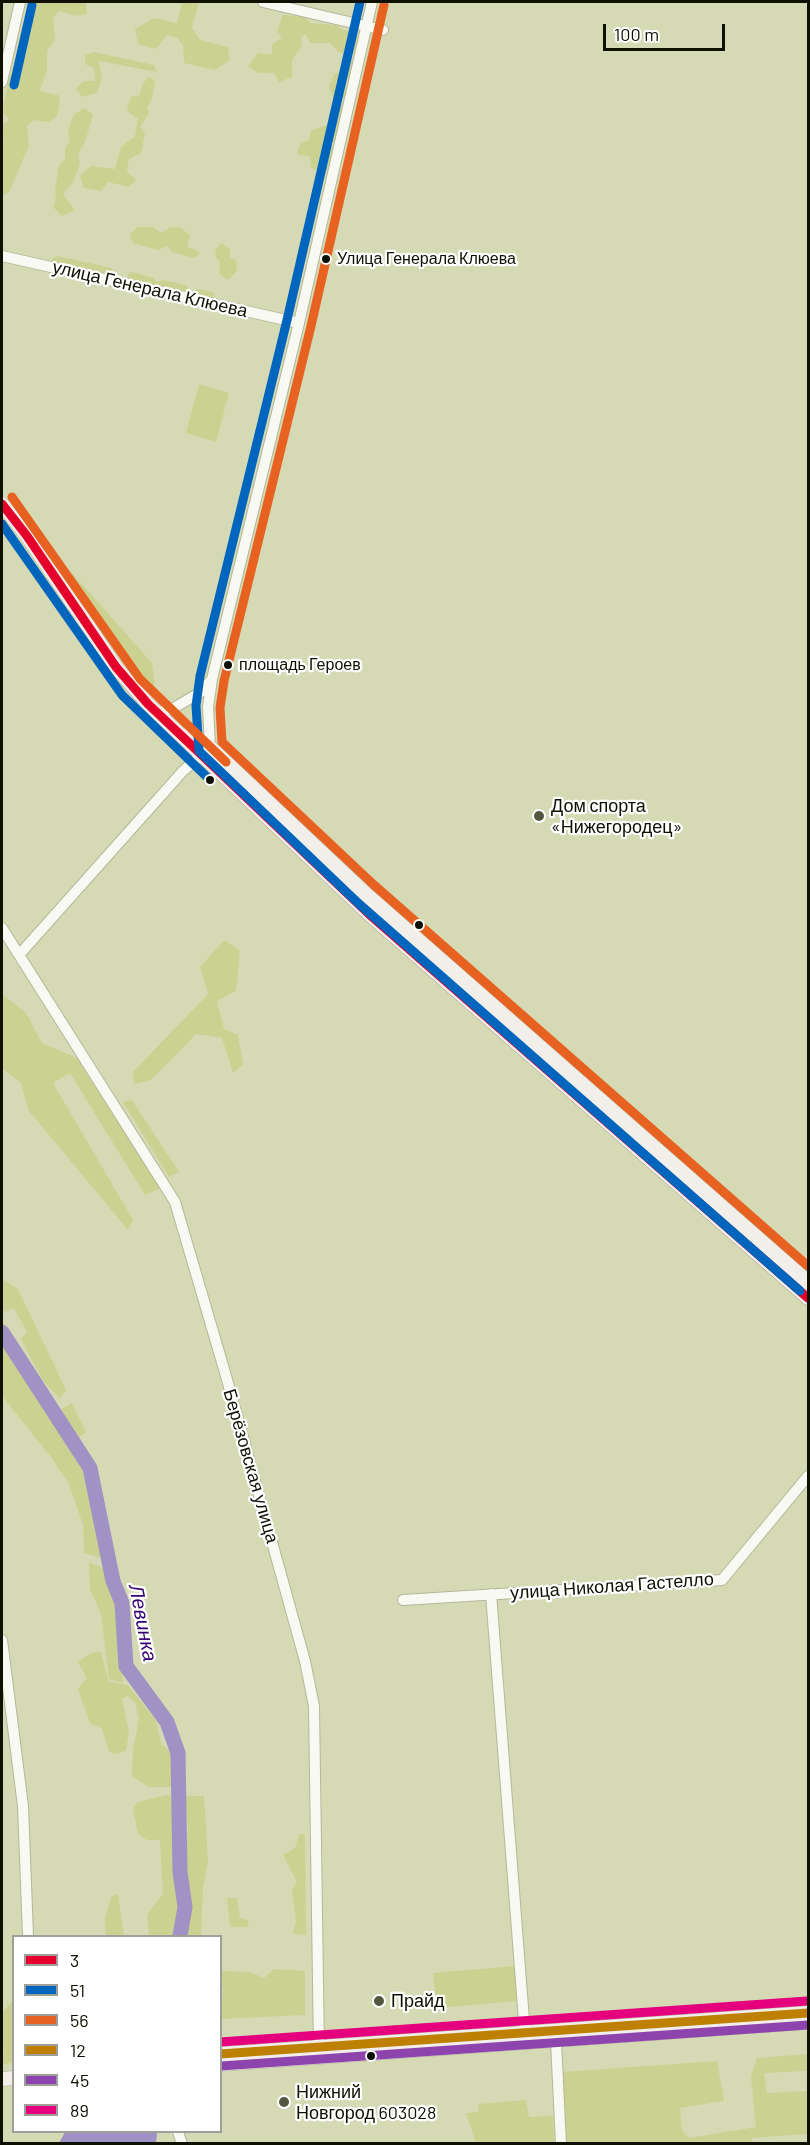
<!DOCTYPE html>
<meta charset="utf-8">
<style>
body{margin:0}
#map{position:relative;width:810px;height:2145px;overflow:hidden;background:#d5dab4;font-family:Barlow,sans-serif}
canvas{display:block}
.frame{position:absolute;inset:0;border:3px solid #0e1000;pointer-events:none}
.legend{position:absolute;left:12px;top:1935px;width:210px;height:198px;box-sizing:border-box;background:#fff;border:2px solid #9f9f99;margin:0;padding:8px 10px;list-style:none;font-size:18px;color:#0e1000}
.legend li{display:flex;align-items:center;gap:12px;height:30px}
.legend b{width:30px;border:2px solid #9f9f99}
.scale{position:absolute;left:603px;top:24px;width:122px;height:27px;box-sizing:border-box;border:3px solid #0e1000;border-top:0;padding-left:8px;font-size:18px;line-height:21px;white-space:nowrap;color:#0e1000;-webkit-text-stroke:4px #fff;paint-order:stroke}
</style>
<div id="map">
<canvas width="810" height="2145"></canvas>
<div class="frame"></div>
<ul class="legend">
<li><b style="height:8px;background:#e4002b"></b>3</li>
<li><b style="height:8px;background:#0065bd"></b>51</li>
<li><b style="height:8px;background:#e76120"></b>56</li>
<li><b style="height:8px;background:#bd8000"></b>12</li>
<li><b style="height:8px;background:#8e44ad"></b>45</li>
<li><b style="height:8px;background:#e5007d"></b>89</li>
</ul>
<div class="scale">100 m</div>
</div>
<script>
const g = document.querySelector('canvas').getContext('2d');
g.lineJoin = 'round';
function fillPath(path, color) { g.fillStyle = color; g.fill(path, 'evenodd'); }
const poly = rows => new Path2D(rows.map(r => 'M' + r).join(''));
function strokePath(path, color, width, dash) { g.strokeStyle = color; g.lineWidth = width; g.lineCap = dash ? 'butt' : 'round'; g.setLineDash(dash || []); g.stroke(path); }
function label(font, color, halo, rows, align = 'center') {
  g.font = font + ' Barlow,sans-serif'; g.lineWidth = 4.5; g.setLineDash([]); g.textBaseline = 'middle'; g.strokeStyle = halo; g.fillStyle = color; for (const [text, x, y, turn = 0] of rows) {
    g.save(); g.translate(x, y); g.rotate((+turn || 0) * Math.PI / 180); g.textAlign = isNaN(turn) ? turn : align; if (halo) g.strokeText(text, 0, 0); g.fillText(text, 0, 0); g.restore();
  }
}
fillPath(poly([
 [30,2,79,2,86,3,87,14,77,16,59,11,53,19,55,39,47,51,47,69,40,91,58,95,60,101,57,116,49,122,34,120,27,126,29,145,10,191,2,196,2,142,4,140,2,126,9,119,2,112,10,75,15,72,17,51,22,47,20,35,28,28,26,17],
 [182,2,199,2,192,28,200,40,228,47,230,60,215,70,184,63,183,45,177,38,167,35,156,49,138,44,135,29,154,18,177,23],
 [283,15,304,17,311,23,336,25,343,30,354,32,361,40,358,50,352,54,338,52,330,43,310,43,306,34,301,37,302,45,292,60,292,77,279,82,274,73,258,73,248,66,258,53,272,54,272,44,282,38,277,31],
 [94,52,154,65,157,72,99,61,102,79,97,93,82,97,76,88,84,81,95,81,94,68,85,64,85,55],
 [349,58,356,63,353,73,345,83,348,93,340,102,344,110,338,139,331,144,334,152,331,168,324,172,311,168,310,157,297,154,300,144,309,140,311,130,332,123,336,103,329,88,334,74,342,71,343,60],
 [148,77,155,80,152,99,147,107,149,113,140,127,145,134,141,153,129,159,127,171,136,180,129,187,108,182,101,191,84,188,80,176,91,166,115,169,121,147,135,136,138,119,127,111,131,97,140,95,142,85],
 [85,108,93,115,85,142,78,154,80,163,73,183,63,194,75,210,62,216,53,207,56,200,55,190,59,166,65,158,65,149,70,140,68,130,74,114],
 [138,227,153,227,161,233,171,227,181,228,190,235,187,247,195,249,200,254,194,258,172,252,168,246,158,250,133,243,130,234],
 [221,243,230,249,230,258,236,260,237,271,228,280,219,274,220,261,215,257,216,249],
 [57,256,112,268,112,278,54,267,51,260],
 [132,272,153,278,157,282,163,280,186,285,191,291,198,289,213,292,215,298,209,301,162,290,156,285,148,286,128,282,127,275],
 [199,384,229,393,216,442,186,433],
 [72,573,152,663,155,682,151,693,134,677,68,579],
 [224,940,240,951,236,991,217,1001,224,1029,238,1035,243,1064,233,1073,222,1038,196,1034,151,1080,134,1084,133,1072,208,994,200,967],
 [2,994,26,1013,42,1043,77,1058,161,1188,145,1195,70,1073,53,1083,133,1220,128,1230,29,1111,21,1083,2,1068],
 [132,1100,179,1172,169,1177,123,1102],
 [2,1279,18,1289,66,1390,60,1399,43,1381,21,1339,27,1332,14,1308,5,1312,2,1307],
 [2,1342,87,1469,102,1558,84,1553,83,1525,69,1484,51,1457,2,1396],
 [72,1403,86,1432,76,1440,60,1410],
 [89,1562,107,1570,119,1606,123,1683,109,1679,101,1614,90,1589],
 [101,1652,109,1682,128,1685,156,1720,161,1744,171,1752,176,1769,176,1787,148,1787,132,1776,133,1750,139,1719,135,1702,128,1696,122,1699,129,1732,126,1750,118,1754,109,1752,102,1729,90,1723,78,1689,87,1678,78,1662,91,1653],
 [166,1795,176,1796,176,1876,182,1907,178,1936,149,1936,147,1915,163,1893,160,1840,147,1840,138,1834,133,1809,138,1802],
 [184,1796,204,1796,208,1861,203,1888,201,1936,183,1936,189,1906,183,1870,188,1827],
 [299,1834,305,1834,306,1935,293,1934,296,1922,292,1890,297,1882,283,1855,295,1848],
 [118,1894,124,1936,106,1936,105,1919,111,1897],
 [227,1898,237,1898,240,1918,249,1920,247,1927,230,1927],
 [515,1966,516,2001,437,2008,433,1973],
 [274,1969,305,1971,305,2015,221,2019,223,1988,221,1986,221,1971,250,1972,264,1978],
 [13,2000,13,2063,2,2064,2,2055,6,2054,2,2054,2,2013],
 [808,2054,808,2071,764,2073,767,2093,808,2091,808,2134,752,2138,752,2144,566,2143,563,2072,717,2061,724,2101,680,2108,682,2131,689,2138,756,2127,751,2077,757,2058],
 [526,2100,529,2117,553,2116,554,2143,476,2143,466,2113,478,2112,478,2104]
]), '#cbd291');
fillPath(poly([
 [65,2132,156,2132,157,2134,156,2143,59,2143]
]), '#a092c5');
strokePath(poly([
 [2,1332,90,1468,113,1581,122,1603,126,1666,167,1722,178,1753,180,1872,185,1907,180,1936]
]), '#a092c5', 15);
const minor = poly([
 [263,2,383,30],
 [2,82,20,2],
 [2,256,299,323],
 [157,712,172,709,201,692,212,679],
 [2,928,175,1202,226,1376,305,1661,314,1706,319,2052],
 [19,955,183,771,210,747,208,707,212,679,299,323,372,2],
 [491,1594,525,2033],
 [403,1600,722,1580,808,1476],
 [2,1640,23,1806,28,1936],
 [556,2041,561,2144],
 [178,2132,182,2144]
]);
const major = poly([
 [2,504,27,536,116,667,148,704,369,914,808,1298],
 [187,735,210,747,366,894,808,1282],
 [220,2054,808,2013],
 [220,2064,808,2022],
 [2,2079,14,2078]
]);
strokePath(minor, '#b4b799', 12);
strokePath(major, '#b2ad9d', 15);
strokePath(minor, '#f9f9f4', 10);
strokePath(major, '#f2eeea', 14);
strokePath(poly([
 [2,504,27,536,116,667,148,704,369,914,808,1298]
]), '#e4002b', 9);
strokePath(poly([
 [360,2,287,320,200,676,196,706,199,751,358,903,800,1291],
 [14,85,32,5],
 [2,524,122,695,210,780]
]), '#0065bd', 9);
strokePath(poly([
 [384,5,311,326,224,681,220,708,222,742,374,885,808,1266],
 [12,497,140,679,226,762]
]), '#e76120', 9);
strokePath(poly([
 [220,2054,808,2013]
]), '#bd8000', 9);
strokePath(poly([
 [221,2066,808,2025]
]), '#8e44ad', 9);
strokePath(poly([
 [220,2042,807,2001]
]), '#e5007d', 9);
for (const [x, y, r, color] of [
 [326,259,5,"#0e1000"],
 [228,665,5,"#0e1000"],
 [210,780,5,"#0e1000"],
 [539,816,6,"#54573f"],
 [419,925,5,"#0e1000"],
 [379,2001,6,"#54573f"],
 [371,2056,5,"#0e1000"],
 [284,2102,6,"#54573f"]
]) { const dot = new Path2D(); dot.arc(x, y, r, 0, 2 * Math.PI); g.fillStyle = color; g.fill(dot); strokePath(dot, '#fff', 2); }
label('16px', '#0e1000', '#fff', [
 ["Улица Генерала Клюева",337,259],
 ["площадь Героев",239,665]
], 'left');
label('18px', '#0e1000', '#fff', [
 ["улица Генерала Клюева",150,289,13],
 ["Берёзовская улица",251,1466,74],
 ["улица Николая Гастелло",612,1586,-4]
]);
label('18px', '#0e1000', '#fff', [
 ["Дом спорта",551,806],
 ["«Нижегородец»",551,827],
 ["Прайд",391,2001],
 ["Нижний",296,2092],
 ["Новгород 603028",296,2113]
], 'left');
label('italic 20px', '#360274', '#fff', [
 ["Левинка",143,1623,79]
]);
</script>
